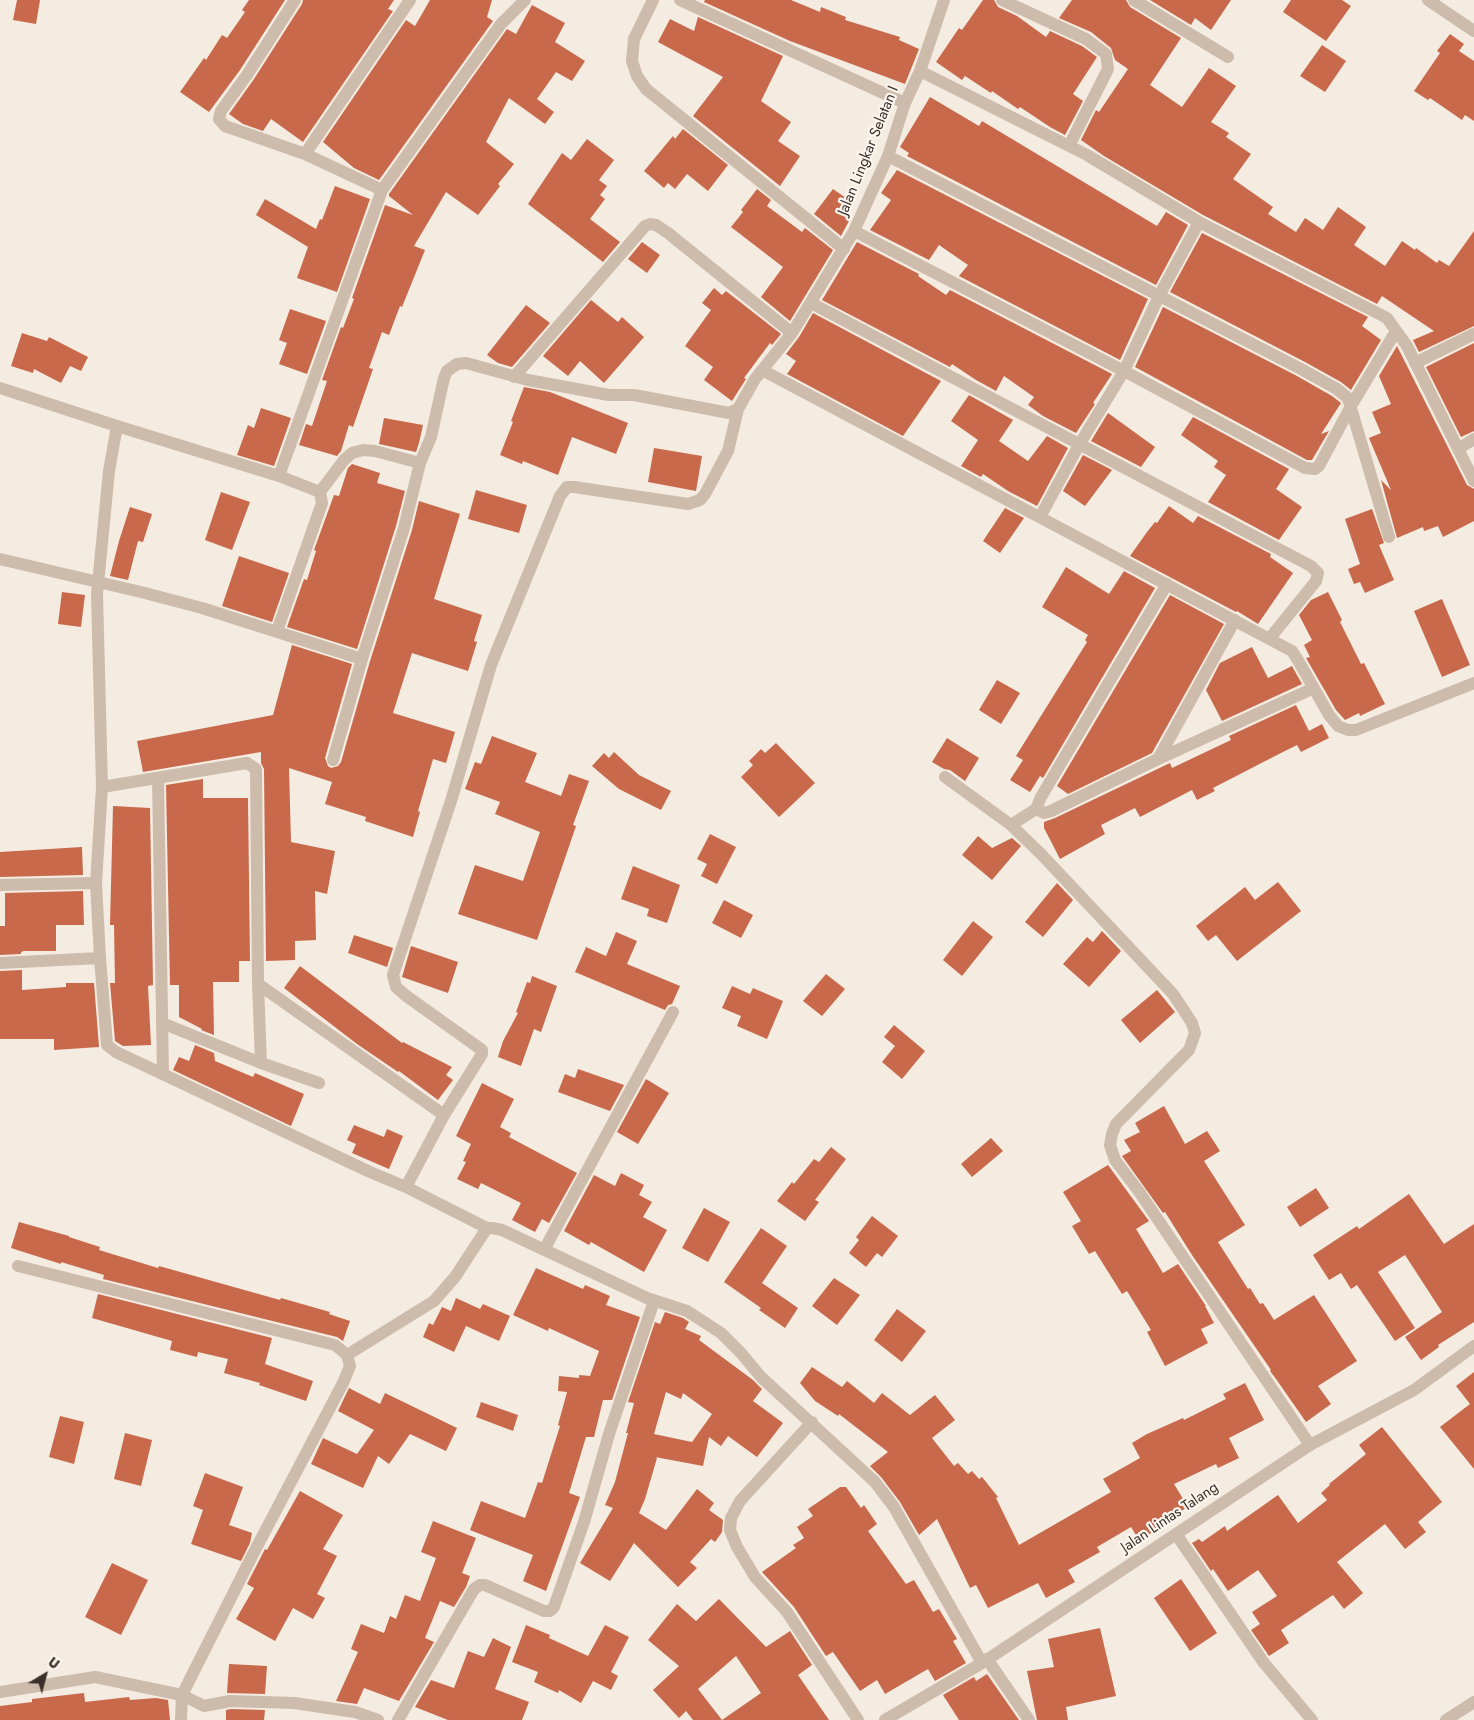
<!DOCTYPE html>
<style>
body{margin:0}
#map{position:relative;width:1474px;height:1720px;overflow:hidden;background:#f4ebe1;font-family:Jost,sans-serif}
canvas{display:block}
.north{position:absolute;left:20px;top:1650px;width:50px;height:50px;-webkit-text-stroke:4px #fbf5ee;paint-order:stroke;rotate:37deg;font-size:14px;font-weight:700;line-height:20px;text-align:center;color:#3b302b}
.north::after{content:'';display:block;margin:auto;width:18px;height:22px;background:#3b302b;clip-path:polygon(50% 0,100% 100%,50% 72%,0 100%)}
</style>
<div id="map">
<canvas width="1474" height="1720"></canvas>
<div class="north">U</div>
</div>
<script>
const g = document.querySelector('canvas').getContext('2d');
g.lineJoin = 'round';
function fillPath(path, color) { g.fillStyle = color; g.fill(path, 'evenodd'); }
const poly = rows => new Path2D(rows.map(r => 'M' + r).join(''));
function strokePath(path, color, width, dash) { g.strokeStyle = color; g.lineWidth = width; g.lineCap = dash ? 'butt' : 'round'; g.setLineDash(dash || []); g.stroke(path); }
function label(font, color, halo, rows, align = 'center') {
  g.font = font + ' Jost,sans-serif'; g.lineWidth = 4.5; g.setLineDash([]); g.textBaseline = 'middle'; g.strokeStyle = halo; g.fillStyle = color; for (const [text, x, y, turn = 0] of rows) {
    g.save(); g.translate(x, y); g.rotate((+turn || 0) * Math.PI / 180); g.textAlign = isNaN(turn) ? turn : align; if (halo) g.strokeText(text, 0, 0); g.fillText(text, 0, 0); g.restore();
  }
}
fillPath(poly([
 [17,0,40,0,36,24,13,20],
 [249,0,285,0,240,70,209,112,180,92,204,58,206,60,222,35,227,38,245,12,242,10],
 [303,0,394,0,388,9,393,11,303,142,271,119,263,131,243,124,229,114,254,79,302,4],
 [430,0,492,0,487,17,493,21,379,180,354,168,323,142,406,20,415,26],
 [705,0,791,0,820,12,821,7,846,17,845,20,900,37,899,40,919,49,905,84,790,41,704,2],
 [983,0,994,0,998,7,1017,16,1046,37,1050,31,1082,46,1097,57,1073,94,1083,101,1065,135,1050,127,1020,107,1018,109,992,91,991,93,965,76,962,80,936,62,959,28,962,30],
 [1072,0,1126,0,1130,7,1181,38,1150,85,1182,107,1209,68,1236,86,1211,122,1229,133,1226,137,1251,154,1233,179,1273,207,1268,214,1296,232,1305,218,1323,230,1338,207,1366,227,1354,245,1385,266,1402,241,1415,250,1416,248,1437,263,1439,260,1449,266,1474,231,1474,326,1419,352,1413,340,1434,331,1382,296,1377,304,1203,215,1104,156,1081,140,1096,110,1099,112,1128,69,1115,60,1111,48,1091,32,1059,18],
 [1150,0,1231,0,1211,30,1195,18,1191,25],
 [1291,0,1342,0,1351,6,1326,41,1283,12],
 [532,5,565,23,555,42,585,61,572,81,556,72,537,99,554,112,545,124,509,98,486,142,514,164,498,184,500,186,478,215,446,192,414,246,425,250,402,307,400,306,389,335,382,332,369,368,373,369,353,427,349,425,341,451,337,456,299,445,306,424,312,426,327,381,322,380,341,327,343,328,354,299,352,298,385,205,413,215,389,196,389,194,507,29,516,34],
 [698,17,783,56,761,101,791,122,778,141,800,156,780,186,693,116,723,77,658,42,670,19,694,31],
 [1450,34,1464,44,1459,51,1474,61,1474,121,1465,115,1462,120,1430,98,1428,100,1414,91,1440,53,1437,51],
 [1322,45,1346,61,1325,92,1300,76],
 [930,97,979,126,982,121,1157,226,1166,212,1188,225,1156,285,907,156,909,153,900,147],
 [683,129,728,165,708,191,687,174,675,189,668,183,664,188,644,171,673,136,675,139],
 [587,139,614,160,599,180,607,186,600,195,605,199,590,219,620,242,603,262,528,204,562,153,571,160],
 [897,170,1148,299,1120,360,959,276,968,265,939,245,929,260,870,230,891,200,881,193],
 [335,186,370,199,337,292,297,278,308,247,256,215,265,199,316,229,320,219,322,220],
 [757,189,771,200,767,206,802,232,805,228,833,250,790,321,761,297,783,267,731,227,743,212,741,210],
 [833,189,846,198,838,210,850,219,841,236,814,214],
 [1202,233,1368,317,1362,326,1381,340,1351,390,1341,382,1305,362,1170,292],
 [642,242,660,255,647,273,628,259],
 [857,242,919,274,918,276,946,295,950,290,1112,374,1093,403,1095,404,1076,433,1043,416,1028,405,1034,397,1004,376,996,391,976,380,952,364,950,367,822,300],
 [714,288,722,295,726,291,781,334,772,345,770,343,744,378,746,379,732,401,704,380,713,367,685,346,711,310,702,303],
 [591,300,618,322,622,317,644,337,604,383,580,361,568,376,543,356],
 [526,305,550,323,512,367,498,363,487,355],
 [1163,307,1297,376,1332,396,1341,403,1321,434,1329,431,1312,460,1307,460,1135,367],
 [290,309,326,321,307,374,279,364,287,343,279,340],
 [813,313,941,381,903,436,787,374,796,361,786,354,799,337],
 [22,333,47,341,49,337,88,357,81,371,70,366,61,383,34,369,33,373,11,366],
 [1474,343,1474,431,1461,437,1426,367],
 [1397,346,1467,485,1474,489,1474,521,1443,537,1438,526,1424,531,1423,527,1397,538,1381,480,1391,490,1369,438,1381,433,1372,412,1391,404,1379,376],
 [524,387,550,392,628,423,616,454,572,437,558,475,523,461,522,464,500,455,513,422,511,421],
 [969,395,1013,420,999,441,1028,461,1047,436,1068,448,1037,506,1008,491,983,474,981,477,961,466,978,440,951,421],
 [261,408,291,418,274,466,237,455,248,425,254,428],
 [1108,413,1155,447,1141,467,1091,441],
 [1193,417,1289,469,1276,489,1302,507,1279,540,1208,502,1226,475,1214,467,1218,461,1181,435],
 [384,418,423,425,419,443,416,452,379,444],
 [654,448,702,456,696,491,648,482],
 [1083,455,1112,470,1085,506,1063,491],
 [352,464,380,473,377,483,405,491,396,526,357,649,287,627,304,579,307,580,316,551,314,550,334,495,339,496,348,468],
 [476,490,527,505,519,533,468,519],
 [221,492,250,502,232,550,205,540],
 [419,501,460,514,434,599,482,615,474,641,477,642,468,671,412,653,393,713,455,732,446,763,433,759,418,811,420,812,413,837,365,821,366,817,325,804,332,782,289,768,291,842,335,851,327,894,315,891,316,940,295,941,295,960,266,961,264,769,261,763,261,752,143,772,137,741,273,715,292,645,352,664,325,758,328,766,331,768,338,766,341,762,370,661,412,530],
 [1169,506,1193,523,1198,516,1271,554,1270,557,1293,573,1258,624,1237,611,1236,612,1130,556,1147,532,1155,522,1157,523],
 [130,507,152,514,143,542,138,541,128,580,110,576,119,541],
 [1005,508,1024,518,1000,553,983,541],
 [1372,509,1384,543,1379,545,1394,580,1365,593,1360,582,1354,584,1348,569,1360,564,1345,519],
 [239,556,289,573,272,622,222,606],
 [1066,567,1109,594,1124,571,1155,588,1043,778,1040,776,1030,792,1010,780,1023,760,1016,756,1087,642,1085,640,1088,635,1042,607],
 [62,592,85,595,81,627,58,624],
 [1328,592,1342,620,1340,622,1361,664,1364,663,1385,704,1360,716,1359,713,1345,720,1336,710,1306,658,1310,657,1304,645,1312,640,1299,615,1311,600],
 [1170,595,1224,624,1152,753,1068,794,1057,786],
 [1442,599,1470,665,1442,677,1414,611],
 [1252,647,1268,678,1292,666,1302,684,1222,721,1206,690,1220,663],
 [997,680,1020,693,1001,724,979,710],
 [1296,705,1309,731,1322,724,1329,738,1301,752,1297,745,1277,755,1213,788,1215,791,1197,800,1192,790,1140,817,1135,808,1101,825,1105,834,1060,859,1044,828,1044,822,1055,818,1170,763,1172,768,1231,740,1229,736],
 [492,736,537,753,525,782,561,796,569,774,589,781,573,825,576,826,537,940,458,914,475,865,523,881,540,832,495,814,500,802,465,789,475,762,481,764],
 [947,738,979,758,965,781,950,770,944,769,932,762],
 [776,743,815,783,779,817,741,777,753,765,749,761,761,749,765,753],
 [614,752,639,775,671,791,661,810,619,789,592,766,604,753,609,758],
 [203,779,203,798,248,798,250,961,239,961,239,982,213,982,214,1035,201,1030,202,1029,179,1017,179,985,170,985,166,785],
 [113,806,150,808,153,985,148,986,151,1045,123,1046,115,1041,110,983,115,983,114,925,110,925],
 [710,834,736,847,717,884,701,876,707,864,697,859],
 [978,836,992,848,1012,838,1021,846,992,880,962,855],
 [82,847,83,875,0,877,0,852],
 [633,866,680,885,667,923,647,916,649,909,621,899],
 [1278,882,1301,911,1237,961,1216,935,1208,941,1196,926,1245,887,1255,900],
 [1057,883,1073,900,1043,937,1025,922],
 [83,891,84,925,56,925,56,951,24,951,21,952,21,954,0,955,0,926,5,926,5,893],
 [724,900,753,915,741,938,712,923],
 [973,921,993,937,962,976,943,960],
 [1102,931,1121,951,1089,987,1063,964,1087,937,1093,942],
 [616,932,637,941,627,964,680,986,672,1004,668,1005,665,1010,575,972,586,947,606,956],
 [354,935,393,948,387,967,348,953],
 [411,946,458,962,448,993,402,977],
 [300,966,402,1043,403,1042,452,1067,446,1075,453,1080,438,1100,399,1071,398,1072,357,1044,284,988],
 [22,970,22,990,66,987,66,983,94,983,99,1047,54,1050,54,1039,0,1039,0,971],
 [826,974,845,989,822,1016,803,1001],
 [532,976,557,986,541,1032,534,1029,521,1066,498,1057,503,1041,518,1013,516,1012,527,982,530,983],
 [732,986,750,994,753,988,783,1001,767,1039,737,1026,741,1016,722,1008],
 [1157,990,1175,1012,1140,1043,1121,1020],
 [894,1025,925,1051,902,1079,882,1062,895,1046,884,1037],
 [195,1045,214,1053,215,1061,253,1077,255,1073,304,1094,291,1126,173,1070,179,1057,189,1061],
 [578,1069,624,1085,610,1111,558,1092,565,1074,575,1078],
 [646,1079,669,1093,638,1144,617,1132],
 [482,1083,514,1099,500,1127,511,1133,509,1137,577,1173,549,1223,542,1219,535,1232,512,1220,521,1203,481,1183,478,1189,457,1179,466,1162,463,1161,471,1144,456,1136],
 [1164,1106,1185,1144,1207,1131,1220,1151,1204,1161,1245,1225,1218,1242,1248,1289,1250,1288,1260,1304,1263,1303,1274,1320,1314,1295,1357,1361,1318,1386,1331,1404,1306,1422,1276,1379,1270,1371,1271,1370,1192,1255,1165,1212,1163,1213,1122,1156,1131,1151,1124,1140,1140,1132,1135,1123],
 [354,1125,384,1137,387,1129,403,1136,389,1169,352,1153,356,1144,347,1140],
 [991,1138,1003,1151,972,1177,961,1164],
 [831,1147,846,1159,815,1200,819,1202,805,1221,777,1201,792,1182,794,1184,814,1159,819,1162],
 [1108,1165,1149,1221,1136,1229,1163,1273,1178,1264,1206,1306,1205,1306,1214,1323,1201,1329,1208,1343,1165,1366,1147,1332,1151,1330,1127,1291,1122,1294,1095,1251,1089,1254,1072,1226,1081,1221,1063,1192],
 [621,1173,644,1185,639,1195,652,1202,643,1217,667,1230,644,1272,591,1242,589,1245,564,1231,594,1175,615,1186],
 [1316,1188,1329,1208,1300,1227,1287,1207],
 [1409,1194,1444,1244,1474,1224,1474,1322,1438,1345,1439,1347,1421,1360,1405,1337,1442,1312,1405,1255,1378,1272,1415,1328,1395,1341,1357,1285,1351,1289,1341,1273,1329,1280,1313,1255,1357,1226,1359,1229],
 [704,1208,730,1222,708,1262,682,1248],
 [872,1216,898,1236,882,1257,877,1253,866,1267,849,1253,859,1240,856,1237],
 [19,1222,69,1236,69,1237,100,1247,99,1250,158,1268,159,1266,280,1300,281,1298,330,1312,329,1314,350,1321,343,1341,337,1337,103,1279,104,1275,61,1262,61,1264,11,1248],
 [761,1228,787,1246,762,1283,798,1308,785,1328,759,1310,761,1308,724,1282],
 [536,1268,583,1289,585,1285,610,1296,606,1305,640,1317,612,1400,603,1400,594,1437,586,1437,569,1493,580,1497,546,1591,523,1581,533,1555,470,1530,481,1501,525,1518,538,1482,542,1483,560,1426,558,1425,567,1392,558,1391,559,1376,579,1378,579,1375,590,1376,599,1351,549,1328,548,1331,513,1315],
 [834,1278,860,1295,837,1325,812,1306],
 [98,1294,272,1338,265,1364,313,1381,306,1401,259,1385,260,1383,224,1373,228,1359,198,1352,197,1357,170,1350,172,1341,92,1318],
 [456,1298,480,1309,483,1304,510,1316,499,1341,466,1326,454,1352,423,1337,429,1323,433,1325,442,1307,451,1311],
 [897,1309,926,1331,902,1362,874,1340],
 [665,1312,683,1318,689,1322,685,1329,701,1336,699,1340,753,1380,762,1389,753,1401,783,1423,757,1457,728,1436,721,1446,709,1437,703,1466,655,1457,657,1458,645,1499,639,1513,666,1530,697,1489,714,1503,709,1510,723,1520,722,1532,715,1542,711,1539,690,1562,697,1568,678,1587,634,1543,610,1581,580,1563,613,1508,605,1505,615,1482,628,1433,626,1433,634,1403,628,1402,655,1322,660,1324],
 [666,1392,681,1399,683,1393,712,1414,692,1442,654,1434],
 [812,1367,842,1387,847,1381,874,1403,882,1393,910,1415,935,1395,955,1420,932,1438,954,1466,958,1463,968,1474,972,1471,979,1479,982,1477,998,1497,996,1498,1019,1545,1111,1492,1103,1479,1140,1458,1132,1443,1147,1434,1183,1418,1184,1420,1226,1399,1223,1394,1245,1383,1264,1420,1229,1438,1239,1458,1218,1468,1216,1464,1174,1484,1188,1507,1162,1522,1164,1526,1139,1540,1131,1527,1097,1547,1100,1552,1068,1570,1075,1582,1046,1598,1038,1583,988,1608,976,1585,970,1588,937,1519,919,1535,900,1502,881,1477,870,1466,888,1452,839,1414,838,1416,815,1401,800,1383],
 [1474,1372,1474,1469,1440,1427,1470,1404,1456,1386],
 [349,1388,380,1404,385,1393,457,1428,446,1451,410,1434,389,1464,378,1456,363,1488,311,1464,323,1438,357,1454,374,1430,338,1411],
 [481,1402,518,1415,513,1431,476,1417],
 [60,1416,84,1422,74,1464,49,1457],
 [1382,1427,1442,1502,1418,1522,1426,1532,1405,1549,1385,1524,1337,1562,1363,1593,1344,1609,1333,1595,1281,1630,1289,1643,1269,1656,1251,1630,1260,1624,1252,1612,1277,1596,1258,1570,1228,1591,1213,1569,1211,1571,1192,1543,1199,1539,1202,1542,1225,1526,1227,1531,1278,1495,1298,1523,1327,1500,1321,1493,1330,1485,1329,1484,1366,1454,1359,1445],
 [125,1433,152,1440,141,1486,114,1479],
 [205,1473,243,1487,229,1525,252,1533,250,1543,241,1561,191,1544,203,1510,193,1506],
 [840,1487,846,1487,861,1508,864,1505,877,1524,868,1531,906,1584,914,1580,933,1612,939,1609,957,1639,953,1641,966,1663,935,1681,928,1669,885,1694,877,1680,860,1691,833,1652,826,1656,794,1607,762,1572,796,1548,793,1545,804,1538,797,1527,813,1516,808,1509],
 [300,1491,343,1515,323,1549,337,1556,317,1594,325,1598,313,1619,293,1608,275,1641,236,1619,254,1588,247,1584,265,1549,267,1550],
 [433,1521,476,1538,462,1573,470,1576,466,1587,454,1607,440,1601,425,1638,434,1642,399,1701,364,1688,357,1704,336,1701,358,1652,351,1649,361,1624,384,1633,390,1616,396,1619,405,1595,420,1601,436,1558,421,1552],
 [112,1563,148,1580,121,1635,85,1617],
 [1181,1579,1217,1633,1190,1651,1154,1598],
 [719,1599,766,1647,790,1631,812,1665,798,1675,829,1720,693,1720,686,1711,679,1718,653,1690,679,1666,648,1640,677,1604,696,1621],
 [736,1656,761,1693,722,1720,698,1689],
 [526,1625,550,1635,549,1638,588,1656,605,1625,629,1637,611,1672,618,1676,611,1690,593,1681,581,1703,559,1690,558,1693,534,1682,538,1672,512,1662],
 [1100,1628,1116,1696,1066,1707,1068,1720,1037,1720,1027,1671,1054,1667,1048,1639],
 [493,1638,511,1647,495,1689,529,1702,522,1720,448,1720,415,1707,431,1680,454,1688,468,1651,484,1657],
 [229,1664,267,1666,265,1694,227,1693],
 [987,1674,1019,1720,959,1720,943,1695,974,1677,976,1681],
 [84,1693,85,1702,129,1697,130,1700,156,1698,168,1700,170,1720,0,1720,0,1706,32,1702,32,1699],
 [231,1709,265,1710,264,1720,226,1720,226,1710]
]), '#c8694b');
strokePath(poly([
 [295,0,247,75,221,111,219,119,225,126,305,154,382,190],
 [653,0,634,39,632,61,637,76,646,89,844,249],
 [680,0,905,103],
 [1002,0,1086,39,1106,54,1108,69,1069,146],
 [1134,0,1228,57],
 [1428,0,1474,31],
 [920,71,1087,155,1199,222,1387,318,1407,346,1474,481],
 [305,154,410,0],
 [888,156,1301,369,1337,389,1348,398,1389,537],
 [854,231,1124,371,1305,468,1315,469,1319,466,1351,406,1396,331],
 [811,303,1311,566,1318,573,1316,581,1270,638],
 [1415,363,1474,334],
 [762,370,1292,651,1299,662,1329,715,1338,726,1348,730,1356,730,1474,683],
 [514,377,645,226,650,224,656,225,668,233,792,333],
 [0,388,117,426],
 [1458,449,1474,439],
 [279,476,382,190,501,24,525,0],
 [320,492,279,476,117,426,109,471,97,594,102,787,96,883,100,958,107,1045,116,1052,370,1172,406,1187,487,1228],
 [1040,517,1079,445,1124,371,1159,296,1199,222],
 [0,559,141,592,202,608,362,659],
 [277,631,322,503,320,492,344,460,352,453,363,450,375,451,420,463],
 [1158,759,1235,620],
 [333,760,362,659,404,528,420,463,431,437,444,378,447,371,457,364,466,363,528,380,609,395,634,395,729,413,738,409],
 [945,777,1011,825,1041,854,1173,994,1192,1023,1195,1033,1189,1050,1116,1124,1112,1134,1110,1145,1115,1160,1140,1193,1310,1445],
 [158,778,163,1074],
 [102,787,247,763,256,769,258,984,261,1063],
 [1036,809,1044,813,1051,811,1158,759,1314,688],
 [1011,825,1036,809,1041,797,1167,584],
 [0,885,96,883],
 [0,963,100,958],
 [258,984,444,1115],
 [162,1023,261,1063,319,1083],
 [406,1187,444,1115,482,1054,482,1050,405,995,396,987,393,975,451,801,491,665,560,496,567,487,574,487,688,504,700,500,705,494,728,451,738,409,755,379,792,333,854,231,888,156,905,103,920,71,944,0],
 [544,1250,673,1012],
 [18,1266,335,1345,347,1355,350,1366,343,1383,252,1556,182,1695,181,1720],
 [347,1355,434,1301,455,1277,487,1228,492,1228,502,1230,647,1298,687,1311,721,1333,741,1353,761,1377,875,1482,894,1507,982,1663],
 [812,1422,740,1501,731,1518,730,1530,737,1547,755,1577,787,1612,858,1720],
 [1176,1534,1264,1663,1312,1720],
 [987,1659,1029,1720],
 [0,1692,95,1677,182,1695,204,1706,230,1701,294,1703,355,1712,378,1720],
 [398,1720,474,1589,480,1585,485,1585,544,1611,550,1611,554,1607,584,1522,609,1434,654,1301],
 [1446,1720,1474,1702]
]), '#cdbbac', 12);
strokePath(poly([
 [885,1720,982,1663,1310,1445,1414,1390,1474,1346]
]), '#cdbbac', 12);
label('15px', '#3b302b', '#fbf5ee', [
 ["Jalan Lingkar Selatan I",869,151,-68],
 ["Jalan Lintas Talang",1170,1518,-34]
]);
</script>
